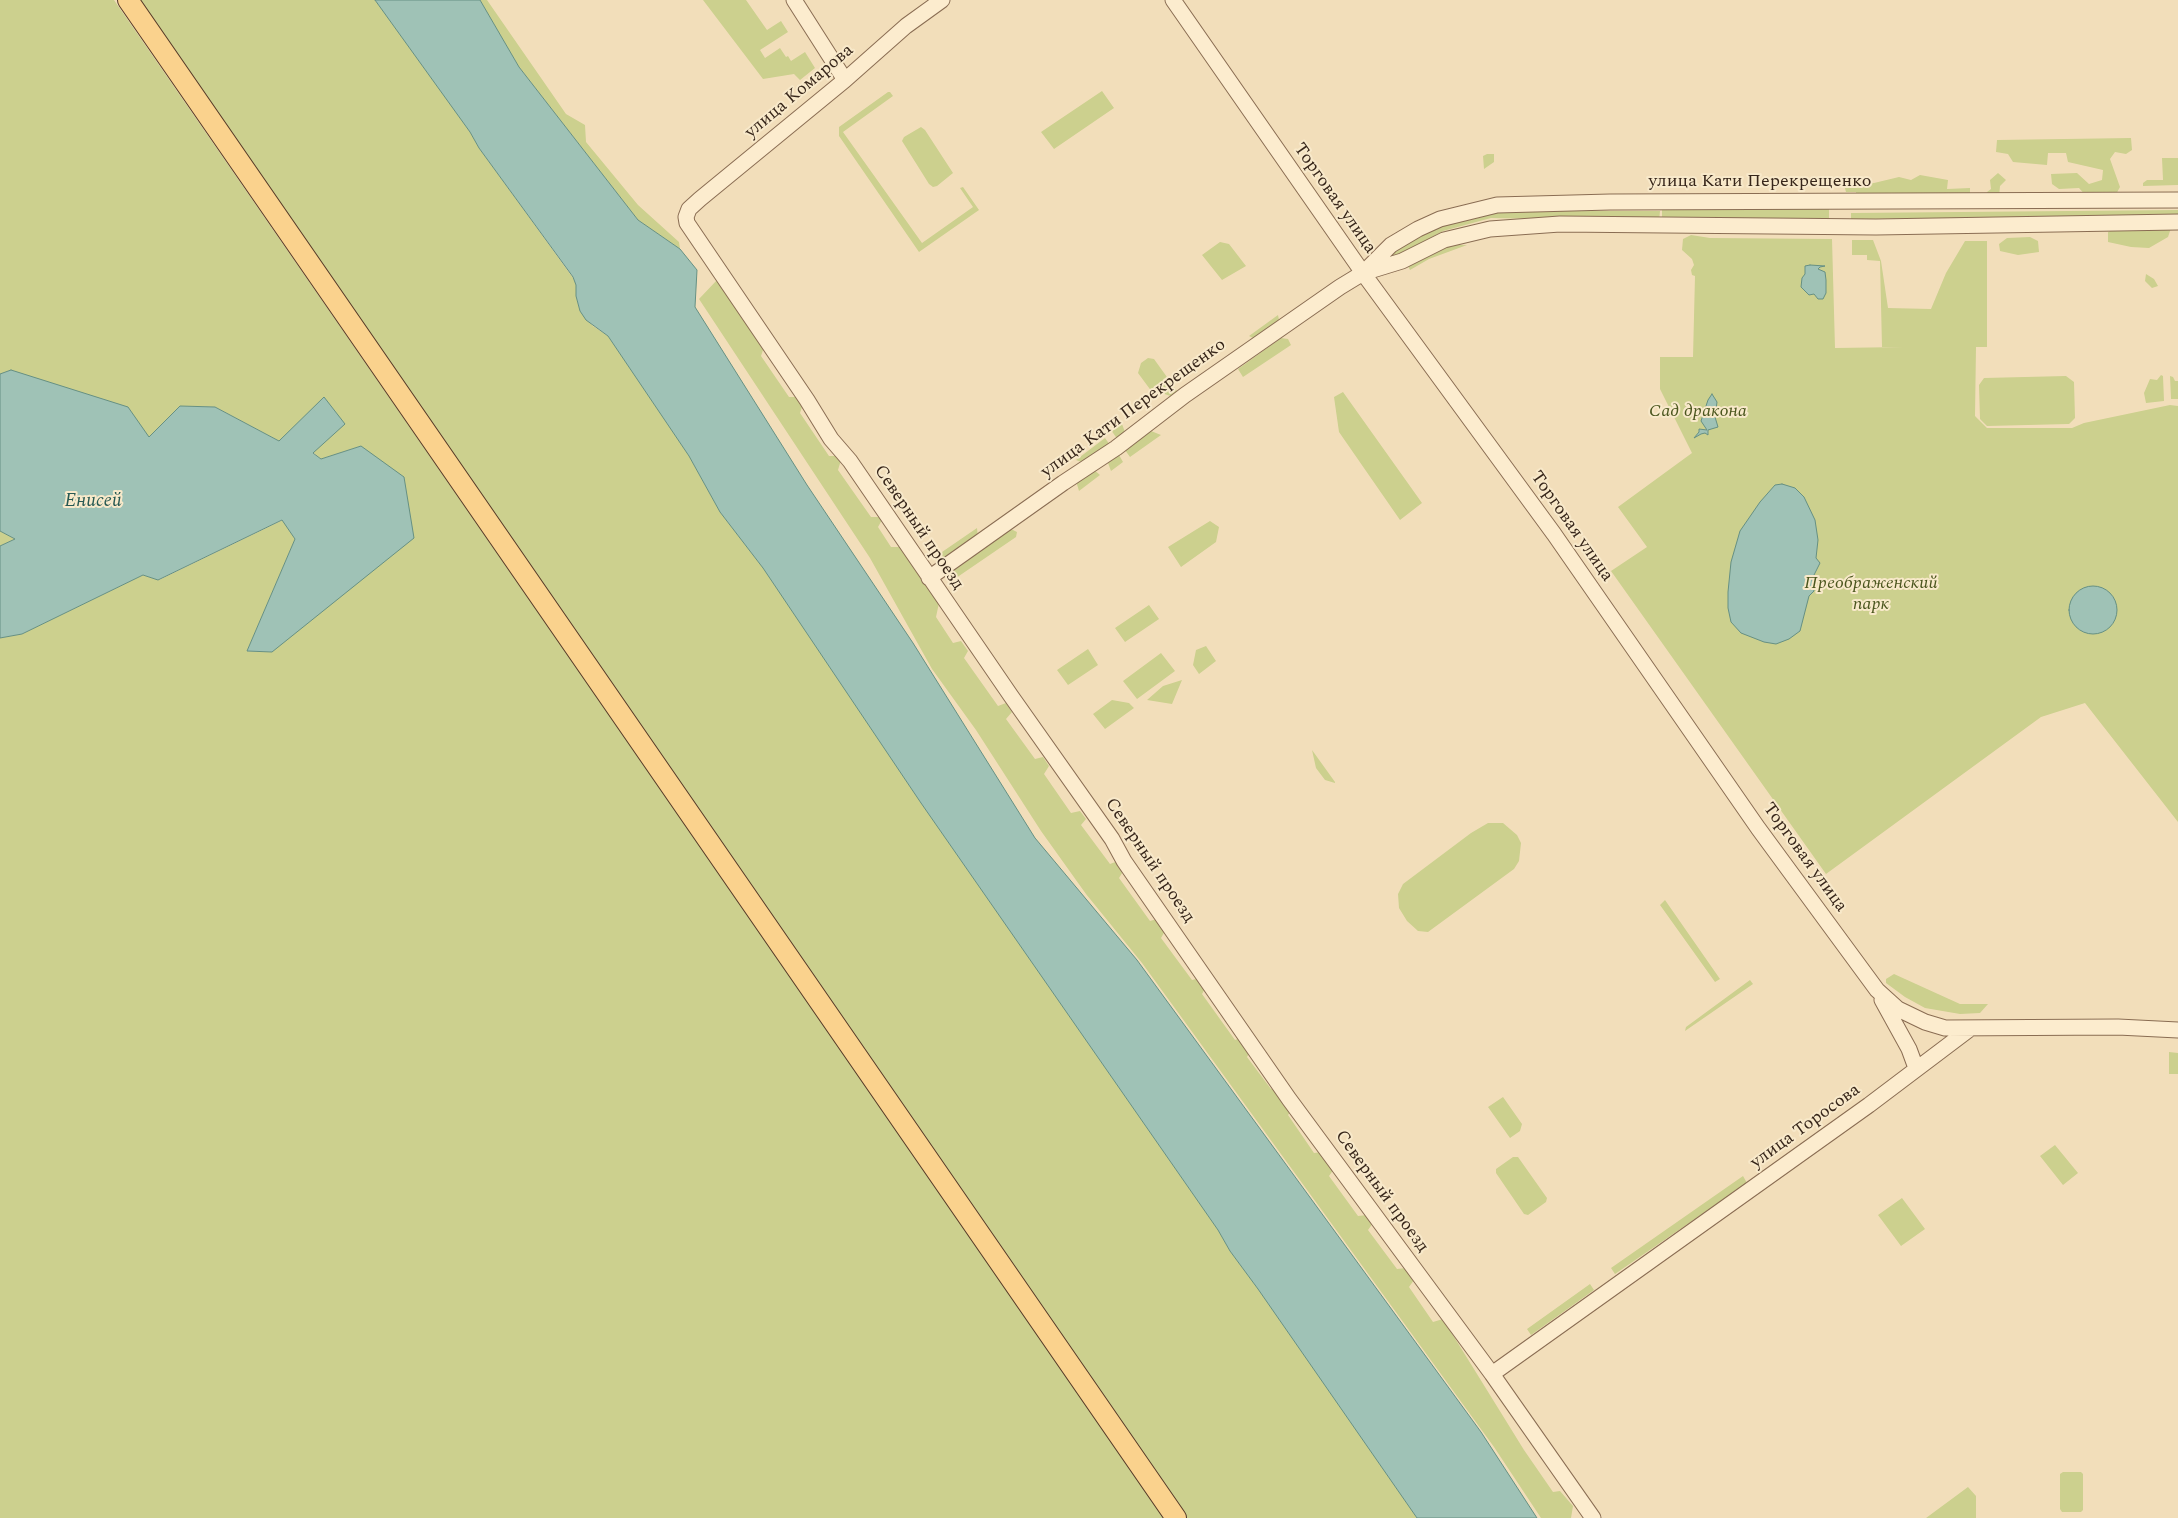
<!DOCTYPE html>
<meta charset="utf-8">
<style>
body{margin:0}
canvas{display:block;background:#f2deba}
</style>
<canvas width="2178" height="1518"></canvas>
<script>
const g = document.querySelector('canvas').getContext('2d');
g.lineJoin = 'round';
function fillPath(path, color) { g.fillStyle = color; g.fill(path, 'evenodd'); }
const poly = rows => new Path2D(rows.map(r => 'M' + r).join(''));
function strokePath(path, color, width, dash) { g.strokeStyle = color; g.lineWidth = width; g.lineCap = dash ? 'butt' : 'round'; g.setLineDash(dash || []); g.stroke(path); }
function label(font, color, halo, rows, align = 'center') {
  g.font = font + ' Spectral,serif'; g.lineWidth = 4; g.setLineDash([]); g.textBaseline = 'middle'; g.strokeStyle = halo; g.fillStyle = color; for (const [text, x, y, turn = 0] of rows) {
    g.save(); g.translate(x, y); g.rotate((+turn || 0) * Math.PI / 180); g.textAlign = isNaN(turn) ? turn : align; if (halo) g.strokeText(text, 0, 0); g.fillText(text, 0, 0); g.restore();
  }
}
fillPath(poly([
 [0,0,114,0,1165,1518,0,1518,0,638,22,634,143,575,159,580,283,520,295,539,247,651,272,652,361,446,321,459,313,452,279,441,215,407,180,406,149,438,11,370,0,374],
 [137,0,375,0,470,132,479,148,573,278,577,285,576,296,580,311,593,326,608,336,689,456,720,512,763,568,921,803,1218,1230,1230,1251,1258,1289,1417,1518,1185,1518],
 [480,0,487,0,566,114,585,125,586,142,638,205,679,242,680,249,638,220,519,67],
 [703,0,746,0,767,30,781,21,788,32,760,50,765,58,780,48,786,57,788,56,791,61,805,52,815,68,800,80,794,74,763,79],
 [1102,91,1114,108,1054,149,1041,132],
 [888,92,890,92,893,96,843,132,922,243,973,207,960,188,963,187,979,210,919,252,839,136,839,127],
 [921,127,925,130,953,173,937,186,933,187,929,184,902,141,904,137],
 [2131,138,2132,150,2126,154,2115,152,2110,159,2120,187,2115,196,2088,198,2079,188,2059,189,2052,184,2051,174,2077,173,2089,184,2102,180,2103,170,2068,162,2066,153,2048,153,2047,165,2013,162,2008,154,1996,152,1997,140],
 [1487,154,1494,154,1494,162,1484,169,1483,156],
 [2162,158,2178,158,2178,185,2143,186,2143,183,2147,180,2163,180],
 [1998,173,2006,180,2000,186,1999,197,1988,196,1987,192,1991,189,1990,180],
 [1920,175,1948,180,1947,189,1970,188,1970,197,1857,198,1856,192,1846,192,1843,181,1874,183,1899,177,1911,180],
 [1662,209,1829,209,1829,219,1662,219],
 [2178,210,2178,217,1851,219,1851,213],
 [1562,211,1660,211,1659,221,1491,218,1443,231,1386,262,1389,253,1441,225,1496,213],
 [2116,228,2171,228,2168,237,2149,248,2131,247,2108,242,2108,232],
 [1691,235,1710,238,1832,239,1835,348,1904,347,1882,347,1880,261,1867,260,1867,255,1852,255,1852,240,1873,240,1881,261,1888,308,1931,309,1946,273,1965,241,1987,241,1987,347,1976,347,1975,416,1987,428,2072,428,2084,423,2170,405,2178,406,2178,822,2085,703,2041,717,1826,874,1611,571,1647,547,1618,507,1692,453,1660,389,1660,357,1693,357,1695,276,1692,275,1691,270,1694,265,1692,259,1682,250,1683,239],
 [2030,237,2038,241,2039,252,2018,255,2000,251,1999,244,2007,238],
 [1220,242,1229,244,1246,266,1222,280,1202,255],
 [1446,245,1467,245,1429,259,1410,270,1408,266],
 [2146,274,2154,279,2158,286,2152,288,2145,281],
 [717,280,764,347,761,356,789,397,798,397,803,404,800,413,829,456,838,456,841,460,838,470,871,517,880,517,882,520,878,527,891,547,900,547,939,603,936,617,953,643,961,641,968,651,964,658,998,706,1006,703,1012,712,1006,719,1035,759,1043,757,1049,766,1044,774,1071,813,1080,811,1086,819,1081,825,1110,864,1118,861,1124,870,1119,878,1150,921,1157,919,1165,931,1161,938,1192,980,1200,978,1206,987,1202,994,1235,1040,1243,1037,1251,1050,1247,1057,1271,1089,1278,1088,1293,1109,1288,1115,1314,1153,1322,1152,1334,1169,1329,1176,1358,1216,1367,1215,1373,1223,1368,1230,1397,1269,1406,1268,1414,1280,1409,1287,1433,1322,1443,1319,1524,1450,1553,1492,1560,1491,1573,1506,1571,1518,1541,1518,1494,1447,1142,963,1086,894,1041,831,976,730,932,669,870,558,699,299],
 [1278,315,1280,325,1257,340,1249,336],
 [1281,338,1288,339,1291,345,1243,377,1238,369],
 [1148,358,1154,359,1177,391,1176,398,1159,392,1155,396,1138,373,1141,363],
 [2161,375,2163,376,2164,401,2146,403,2144,393,2150,379,2157,380],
 [2066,376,2074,382,2075,418,2069,424,1987,426,1980,419,1979,385,1984,378],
 [2170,376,2173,377,2175,381,2178,381,2178,399,2171,399],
 [1343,392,1422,503,1400,520,1339,432,1334,397],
 [1122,424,1126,435,1118,440,1111,430],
 [1151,431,1161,435,1130,457,1125,450],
 [1105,438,1110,445,1084,463,1076,460],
 [1119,455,1123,462,1111,471,1108,463],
 [1093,469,1100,475,1079,491,1076,481],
 [1210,521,1219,527,1216,542,1181,567,1168,547],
 [977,528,978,538,945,561,941,554,942,552],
 [1011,529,1017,532,1016,537,956,578,952,572],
 [0,531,15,539,0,546],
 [1149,605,1159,619,1125,642,1115,628],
 [1206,646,1216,661,1199,674,1193,665,1196,650],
 [1088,649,1098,665,1068,685,1057,670],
 [1161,653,1175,671,1137,699,1123,681],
 [1182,680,1172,704,1147,700,1163,686],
 [1112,700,1129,703,1134,708,1105,729,1093,714],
 [1312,750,1335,782,1335,783,1325,780,1316,768],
 [1488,823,1503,823,1517,835,1521,843,1519,861,1514,869,1428,932,1418,931,1407,921,1399,908,1398,894,1403,884,1471,833],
 [1665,900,1720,979,1715,982,1660,905],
 [1894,974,1960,1004,1988,1004,1980,1013,1960,1014,1925,1008,1905,997,1886,983,1886,979],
 [1750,980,1753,984,1685,1031,1686,1027],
 [2169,1052,2178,1053,2178,1074,2169,1074],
 [1503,1097,1522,1124,1520,1131,1510,1138,1488,1107],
 [2055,1145,2078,1173,2063,1185,2040,1156],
 [1513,1157,1518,1157,1547,1198,1546,1202,1528,1215,1524,1214,1496,1173,1496,1169],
 [1743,1176,1747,1183,1615,1274,1611,1268],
 [1902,1198,1925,1229,1901,1246,1878,1215],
 [1590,1284,1594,1290,1531,1335,1527,1329],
 [2063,1472,2081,1472,2083,1474,2083,1510,2081,1512,2062,1512,2060,1509,2060,1474],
 [1968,1487,1976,1496,1976,1518,1926,1518]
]), '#ccd08e');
const water = poly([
 [375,0,480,0,519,67,638,220,680,249,697,270,695,307,807,485,913,643,1035,838,1137,960,1481,1432,1537,1518,1417,1518,1258,1289,1230,1251,1218,1230,921,803,763,568,720,512,689,456,608,336,586,320,580,311,576,296,576,285,573,277,479,148,470,132,375,0],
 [1810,265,1825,266,1820,267,1818,269,1825,272,1826,280,1826,293,1823,299,1818,299,1814,294,1809,295,1801,287,1802,278,1805,274,1805,266,1810,265],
 [11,370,128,407,149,437,180,406,215,407,279,441,324,397,345,424,313,453,321,459,361,446,404,477,414,538,272,652,247,651,295,539,282,520,158,580,143,575,22,634,0,638,0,546,15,539,0,531,0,374,11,370],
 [1712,394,1717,402,1715,417,1718,427,1708,430,1708,435,1705,433,1701,434,1694,438,1699,432,1699,429,1707,430,1701,421,1708,400,1712,394],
 [1782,484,1795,488,1804,497,1815,520,1818,540,1816,558,1820,563,1812,579,1814,591,1809,596,1800,631,1789,639,1776,644,1764,642,1741,633,1731,622,1728,608,1728,592,1731,562,1740,531,1760,502,1775,485,1782,484],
 '2069 610a24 24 0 1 1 48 0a24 24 0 1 1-48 0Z'
]);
fillPath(water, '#9fc2b6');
strokePath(water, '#669083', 1);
const minor = poly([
 [794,0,845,80],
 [942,0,906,26,845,80,700,199,689,209,686,217,687,223,807,400,831,439,850,461,1011,696,1112,839,1124,861,1289,1099,1492,1374,1593,1518],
 [1173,0,1363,273,1554,534,1758,828,1877,990,1898,1009,1925,1022,1945,1028,2118,1027,2178,1030],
 [1366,270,1391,245,1418,229,1440,219,1497,205,1610,202,2178,200],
 [929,578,1063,483,1116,448,1185,395,1340,287,1363,273,1402,261,1444,240,1490,229,1560,224,1876,227,2178,222],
 [1882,1000,1909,1049,1916,1068],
 [1492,1374,1869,1105,1971,1028]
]);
const major = poly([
 [128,0,1176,1518]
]);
strokePath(minor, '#8a6d53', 17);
strokePath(major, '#573b28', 22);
strokePath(minor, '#fcecce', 15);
strokePath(major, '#fad28d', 20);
label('18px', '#37261a', '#f8e9ca', [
 ["улица Комарова",800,92,-40],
 ["улица Кати Перекрещенко",1760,182],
 ["Торговая улица",1334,199,55],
 ["улица Кати Перекрещенко",1134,409,-36],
 ["Торговая улица",1571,527,55],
 ["Северный проезд",918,528,56],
 ["Торговая улица",1804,858,54],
 ["Северный проезд",1149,861,56],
 ["улица Торосова",1806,1127,-36],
 ["Северный проезд",1381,1192,54]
]);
label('italic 18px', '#4b561e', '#f8e9ca', [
 ["Сад дракона",1698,412],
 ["Преображенский",1871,584],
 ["парк",1871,605]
]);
label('italic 19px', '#275953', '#f8e9ca', [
 ["Енисей",93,502]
]);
</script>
